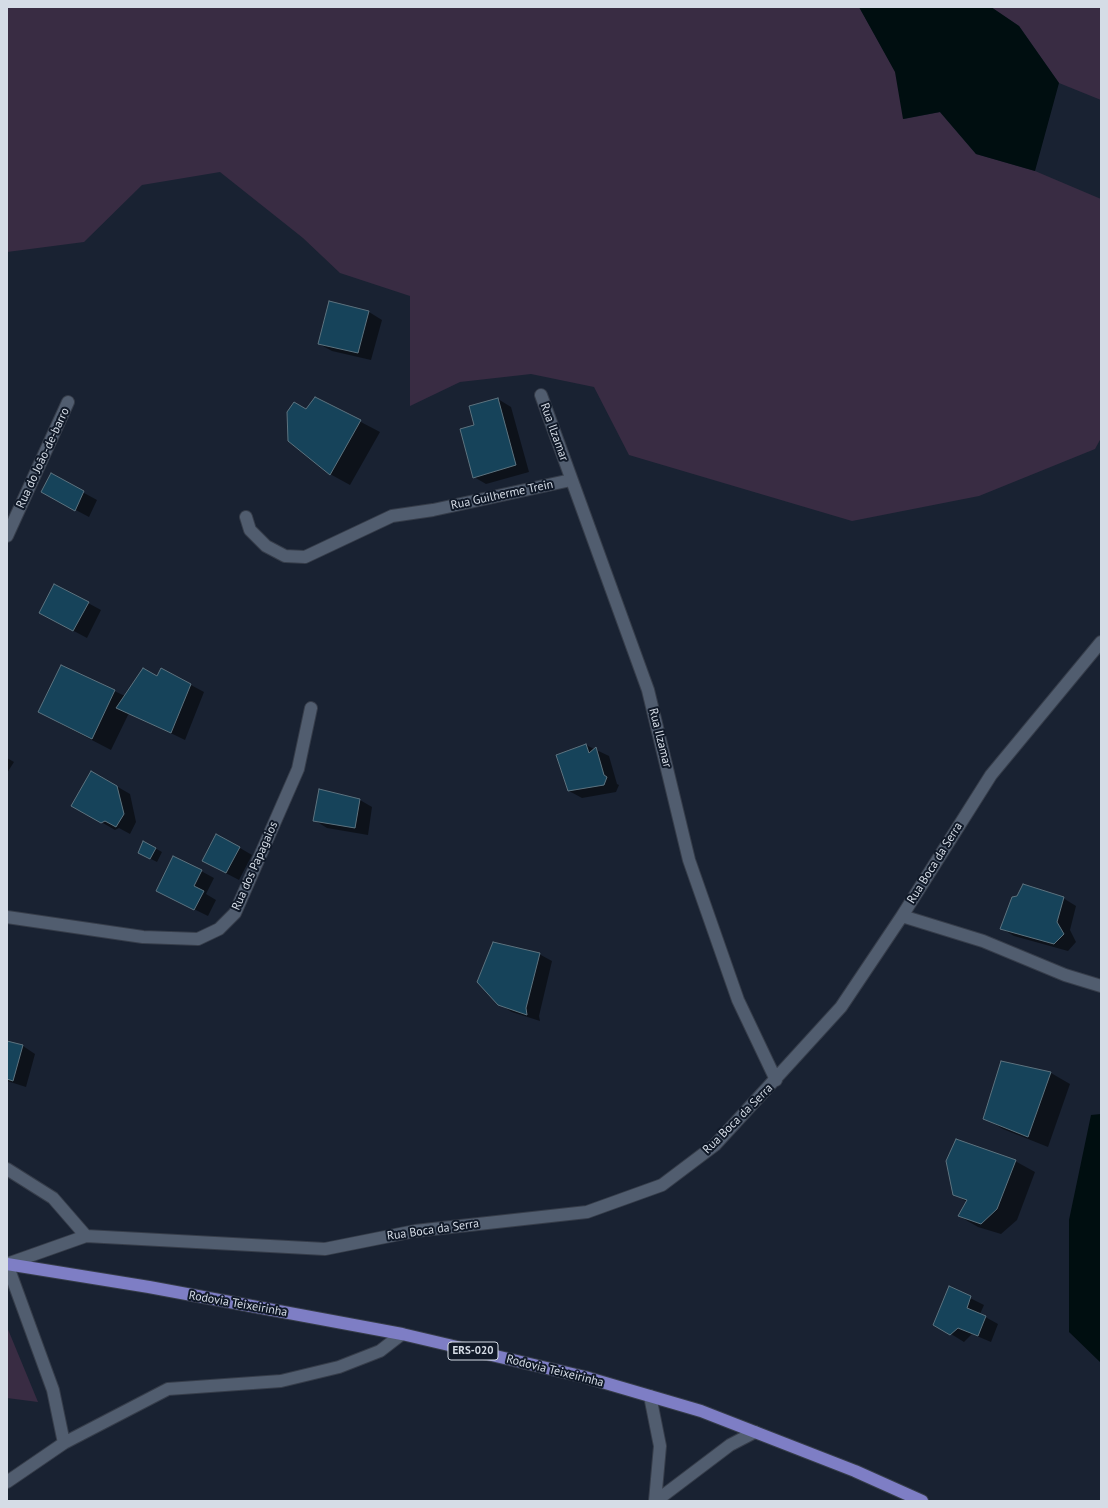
<!DOCTYPE html>
<meta charset="utf-8">
<style>
body{margin:0}
#map{position:relative;width:1108px;height:1508px;overflow:hidden;background:#192232;font-family:"PT Sans",sans-serif}
canvas{display:block}
.frame{position:absolute;inset:0;border:8px solid #d5dce6;pointer-events:none}
</style>
<div id="map">
<canvas width="1108" height="1508"></canvas>
<div class="frame"></div>
</div>
<script>
const g = document.querySelector('canvas').getContext('2d');
g.lineJoin = 'round';
function fillPath(path, color) { g.fillStyle = color; g.fill(path, 'evenodd'); }
const poly = rows => new Path2D(rows.map(r => 'M' + r).join(''));
function strokePath(path, color, width, dash) { g.strokeStyle = color; g.lineWidth = width; g.lineCap = dash ? 'butt' : 'round'; g.setLineDash(dash || []); g.stroke(path); }
function label(font, color, halo, rows, align = 'center') {
  g.font = font + ' "PT Sans",sans-serif'; g.lineWidth = 4; g.setLineDash([]); g.textBaseline = 'middle'; g.strokeStyle = halo; g.fillStyle = color; for (const [text, x, y, turn = 0] of rows) {
    g.save(); g.translate(x, y); g.rotate((+turn || 0) * Math.PI / 180); g.textAlign = isNaN(turn) ? turn : align; if (halo) g.strokeText(text, 0, 0); g.fillText(text, 0, 0); g.restore();
  }
}
fillPath(poly([
 [7,7,859,7,896,72,904,119,940,112,976,154,1035,171,1101,199,1101,438,1095,449,979,496,852,521,629,455,594,387,531,374,460,382,410,406,410,296,340,273,303,238,220,172,142,185,84,242,7,252],
 [991,7,1101,7,1101,100,1059,83,1019,26],
 [7,1327,38,1402,7,1398]
]), '#392c43');
fillPath(poly([
 [859,7,991,7,1019,26,1059,83,1035,171,976,154,940,112,903,119,895,72],
 [1101,1114,1101,1363,1069,1332,1069,1220,1091,1115]
]), '#000e10');
fillPath(poly([
 [330,302,369,312,382,320,371,360,332,351,319,344],
 [315,398,380,432,350,485,330,474,306,410],
 [498,399,511,407,529,472,486,484,474,477,475,426],
 [51,475,97,500,89,517,55,499],
 [88,603,101,610,87,638,40,613],
 [61,666,125,696,158,677,161,669,204,692,185,740,129,713,111,750,59,723],
 [586,745,609,756,617,784,619,785,616,792,582,798,569,791],
 [7,758,14,762,7,773],
 [92,772,130,794,136,822,130,834,119,828,115,830,72,805],
 [360,800,372,807,368,835,327,828,314,820],
 [144,842,162,852,157,862,145,856],
 [240,848,252,855,239,880,216,868],
 [201,871,214,878,206,894,216,900,208,916,157,891],
 [1063,898,1076,906,1070,930,1076,942,1068,951,1014,936,1001,928],
 [539,954,552,961,539,1016,540,1021,512,1012,499,1004],
 [7,1042,23,1046,35,1054,26,1087,7,1081],
 [1051,1073,1070,1084,1048,1147,1003,1129,984,1118],
 [1015,1161,1035,1172,1017,1220,1001,1234,978,1227,959,1216,967,1202,954,1194],
 [950,1288,984,1305,980,1314,998,1324,991,1342,972,1334,964,1342,951,1334]
]), '#0007');
const building = poly([
 [329,301,369,311,358,353,318,344,329,301],
 [315,397,361,420,330,475,288,441,287,412,294,402,306,409,315,397],
 [498,398,516,465,473,478,460,429,474,425,469,406,498,398],
 [51,473,84,491,75,511,41,492,51,473],
 [54,584,89,602,73,631,39,613,54,584],
 [61,665,115,690,92,739,38,712,61,665],
 [143,668,157,676,161,668,191,684,171,733,116,708,143,668],
 [586,744,589,753,596,747,604,775,607,777,604,785,568,791,556,755,586,744],
 [91,771,117,786,124,814,116,827,105,821,101,823,71,806,91,771],
 [319,789,360,799,355,828,313,821,319,789],
 [216,834,240,847,226,873,202,861,216,834],
 [143,841,156,848,150,859,138,853,143,841],
 [173,856,202,870,194,886,204,891,194,910,156,891,173,856],
 [1023,884,1064,897,1057,922,1064,934,1054,944,1000,929,1012,897,1017,896,1023,884],
 [493,942,540,953,526,1008,527,1015,498,1005,477,982,493,942],
 [7,1041,23,1045,13,1081,7,1079,7,1041],
 [1001,1061,1051,1072,1028,1137,983,1119,1001,1061],
 [956,1139,1016,1160,997,1209,981,1224,958,1216,967,1200,953,1195,946,1161,956,1139],
 [949,1286,971,1296,967,1308,986,1316,978,1336,958,1328,950,1335,933,1325,949,1286]
]);
fillPath(building, '#16435a');
strokePath(building, '#5d737f', 1);
const minor = poly([
 [541,395,648,690,689,860,738,1000,776,1080],
 [246,517,250,530,266,546,285,556,305,557,392,516,433,510,571,480],
 [7,536,68,402],
 [902,916,983,941,1065,975,1101,986],
 [7,917,143,937,198,939,219,929,235,913,298,769,311,708],
 [7,1169,53,1198,86,1236],
 [650,1396,660,1446,655,1501],
 [64,1443,53,1390,7,1264,86,1236,325,1249,415,1231,587,1212,662,1185,715,1145,841,1007,902,916,991,775,1101,642],
 [7,1482,64,1443,168,1389,281,1381,339,1367,380,1351,402,1334],
 [656,1501,730,1445,755,1432]
]);
const major = poly([
 [7,1264,149,1287,402,1334,585,1377,701,1411,855,1471,922,1501]
]);
strokePath(minor, '#363d4a', 14);
strokePath(major, '#363d4a', 14);
strokePath(minor, '#515d6f', 12);
strokePath(major, '#7e7ec5', 12);
for (const [x, y, w] of [
 [473,1351,50]
]) { const box = new Path2D(); box.roundRect(x - w / 2, y - 9, w, 18, 3); g.fillStyle = '#101928'; g.fill(box); strokePath(box, '#d5dce6', 1); }
label('bold 11px', '#d5dce6', null, [
 ["ERS-020",473,1351]
]);
label('12px', '#d5dce6', '#101928', [
 ["Rua Ilzamar",554,432,70],
 ["Rua do João-de-barro",43,458,-65],
 ["Rua Guilherme Trein",502,495,-12],
 ["Rua Ilzamar",660,738,76],
 ["Rua Boca da Serra",935,863,-58],
 ["Rua dos Papagaios",255,866,-66],
 ["Rua Boca da Serra",738,1119,-45],
 ["Rua Boca da Serra",433,1230,-8],
 ["Rodovia Teixeirinha",238,1304,10],
 ["Rodovia Teixeirinha",555,1371,14]
]);
</script>
